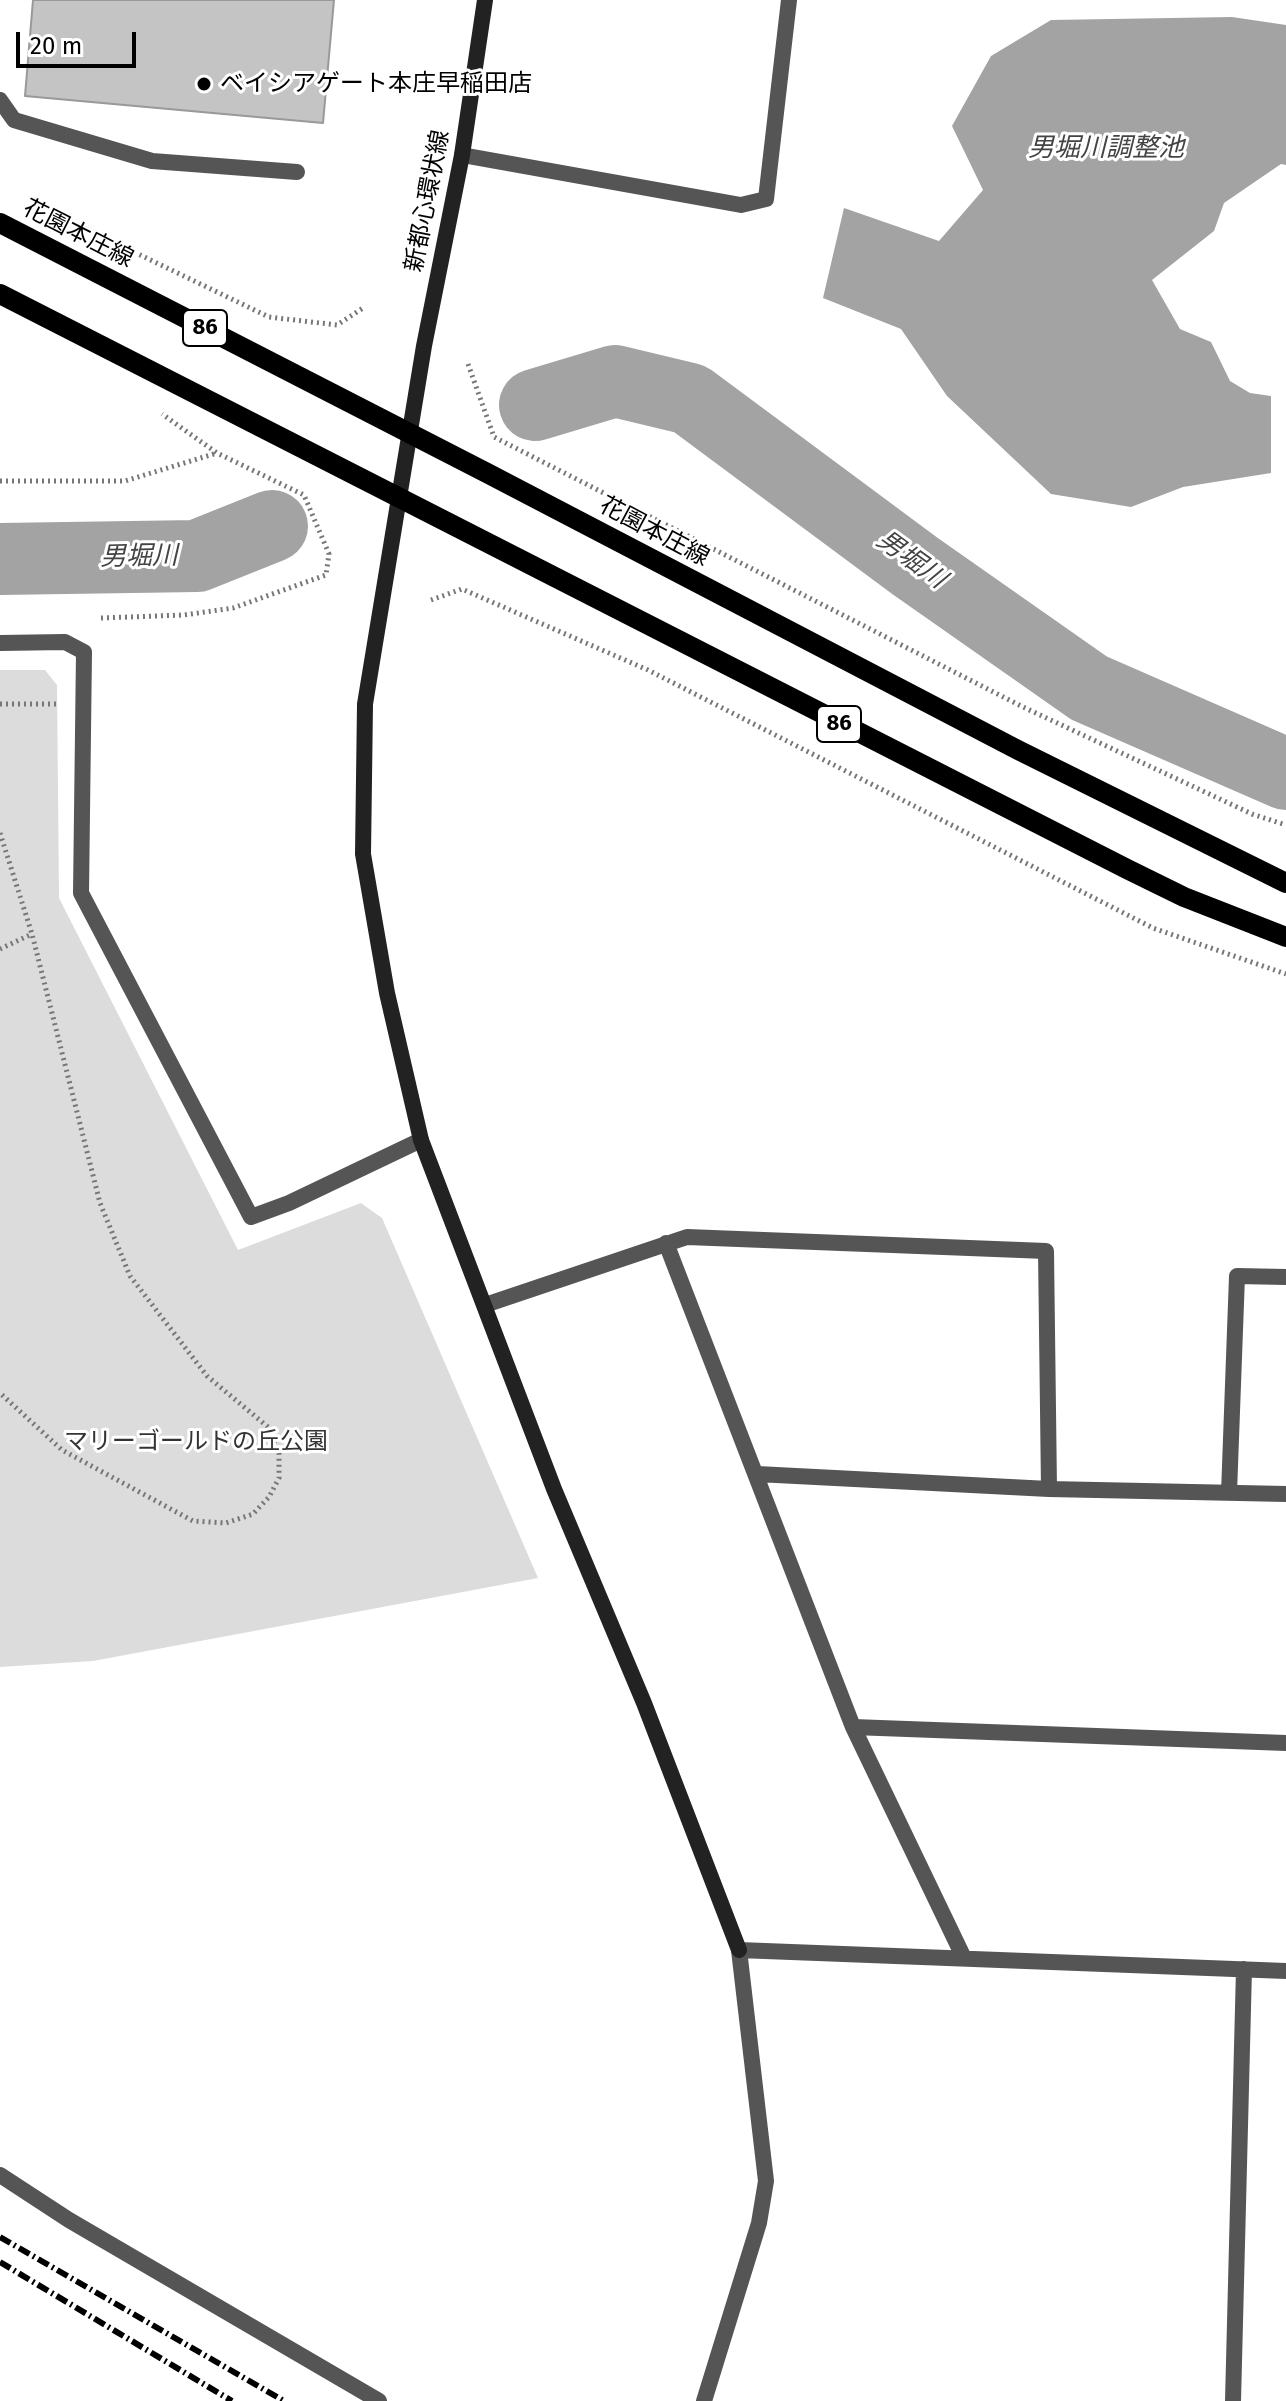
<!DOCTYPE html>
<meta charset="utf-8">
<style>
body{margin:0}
#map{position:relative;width:1286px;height:2401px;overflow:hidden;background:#fff;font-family:"Fira Sans",sans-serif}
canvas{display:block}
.scale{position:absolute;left:16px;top:32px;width:120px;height:36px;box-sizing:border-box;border:4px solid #000;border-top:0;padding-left:10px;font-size:24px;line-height:28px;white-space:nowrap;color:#000;-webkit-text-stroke:6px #fff;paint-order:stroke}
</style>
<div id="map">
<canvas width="1286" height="2401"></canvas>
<div class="scale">20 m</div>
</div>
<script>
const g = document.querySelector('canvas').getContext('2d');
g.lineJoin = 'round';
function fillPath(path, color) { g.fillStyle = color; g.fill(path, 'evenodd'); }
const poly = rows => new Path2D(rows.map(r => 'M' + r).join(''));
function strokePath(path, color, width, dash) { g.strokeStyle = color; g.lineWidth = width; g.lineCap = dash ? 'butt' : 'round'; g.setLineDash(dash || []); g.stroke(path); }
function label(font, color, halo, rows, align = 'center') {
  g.font = font + ' "Fira Sans","Noto Sans JP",sans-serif'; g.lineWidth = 6; g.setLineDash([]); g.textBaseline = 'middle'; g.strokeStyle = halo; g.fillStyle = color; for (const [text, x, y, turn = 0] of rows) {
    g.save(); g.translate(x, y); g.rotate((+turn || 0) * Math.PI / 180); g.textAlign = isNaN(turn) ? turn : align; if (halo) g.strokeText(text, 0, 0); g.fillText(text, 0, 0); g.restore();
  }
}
fillPath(poly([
 [0,670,45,670,57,685,59,898,238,1250,361,1203,382,1218,538,1578,93,1661,0,1667]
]), '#dcdcdc');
fillPath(poly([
 [1232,17,1286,25,1286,165,1281,164,1224,203,1214,231,1152,280,1180,329,1211,342,1230,381,1250,393,1271,396,1271,473,1183,487,1131,507,1051,494,947,396,901,329,823,298,844,208,939,241,983,190,952,126,991,56,1051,20]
]), '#a3a3a3');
strokePath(poly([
 [535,405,615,381,690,399,915,566,1089,688,1286,774],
 [0,559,197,556,272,526]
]), '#a3a3a3', 72);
const building = poly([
 [33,0,334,0,323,123,25,96,33,0]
]);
fillPath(building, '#c4c4c4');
strokePath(building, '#999', 2);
strokePath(poly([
 [80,226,269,317,337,325,363,308],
 [468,364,494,437,1023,707,1252,814,1286,825],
 [0,481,125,481,217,453],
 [431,600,462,589,648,670,1153,928,1286,974],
 [101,618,184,615,233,608,326,575,329,554,304,495,217,453,162,414],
 [0,704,57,704],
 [0,833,32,934,100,1203,130,1276,207,1376,268,1427,279,1454,279,1478,269,1497,253,1514,226,1523,193,1521,62,1450,0,1393],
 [0,949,32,934]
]), '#777', 5, [2, 4]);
strokePath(poly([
 [0,100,14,120,152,161,297,172]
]), '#555', 16);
strokePath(poly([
 [462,155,741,205,766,199,789,0],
 [0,643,65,642,84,652,81,893,251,1217,289,1203,421,1140],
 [666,1243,853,1727,963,1956],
 [485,1305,687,1237,1046,1251,1049,1489],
 [757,1474,1049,1489,1286,1494],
 [1229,1493,1237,1276,1286,1277],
 [853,1727,1286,1743],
 [0,2175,69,2220,379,2401],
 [704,2401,759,2223,766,2181,739,1950,1286,1971],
 [1233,2401,1244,1969]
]), '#555', 16);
strokePath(poly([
 [485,0,462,155,424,346,365,704,363,854,387,993,421,1140,554,1489,644,1703,739,1950]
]), '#222', 16);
strokePath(poly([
 [0,223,487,473,1018,750,1286,883],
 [0,294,1127,869,1184,897,1286,937]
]), '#000', 20);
strokePath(poly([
 [0,2237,284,2401],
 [0,2262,232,2401]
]), '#000', 6, [12, 4, 2, 4]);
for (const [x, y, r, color] of [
 [204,84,8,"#000"]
]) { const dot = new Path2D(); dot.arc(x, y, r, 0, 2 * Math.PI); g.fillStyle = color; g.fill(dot); strokePath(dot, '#fff', 3); }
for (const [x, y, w] of [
 [205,328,44],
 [839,724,44]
]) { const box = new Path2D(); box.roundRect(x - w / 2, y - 18, w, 36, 6); g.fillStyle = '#fff'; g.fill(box); strokePath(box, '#000', 2); }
label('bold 22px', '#000', null, [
 ["86",205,328],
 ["86",839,724]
]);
label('24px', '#000', '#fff', [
 ["ベイシアゲート本庄早稲田店",220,84]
], 'left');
label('24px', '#000', '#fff', [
 ["新都心環状線",428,201,-79],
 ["花園本庄線",78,234,27],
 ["花園本庄線",654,532,28]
]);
label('24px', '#333', '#fff', [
 ["マリーゴールドの丘公園",196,1442]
]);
label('italic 26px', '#444', '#fff', [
 ["男堀川調整池",1106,149],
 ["男堀川",139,557,-1],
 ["男堀川",911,560,36]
]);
</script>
